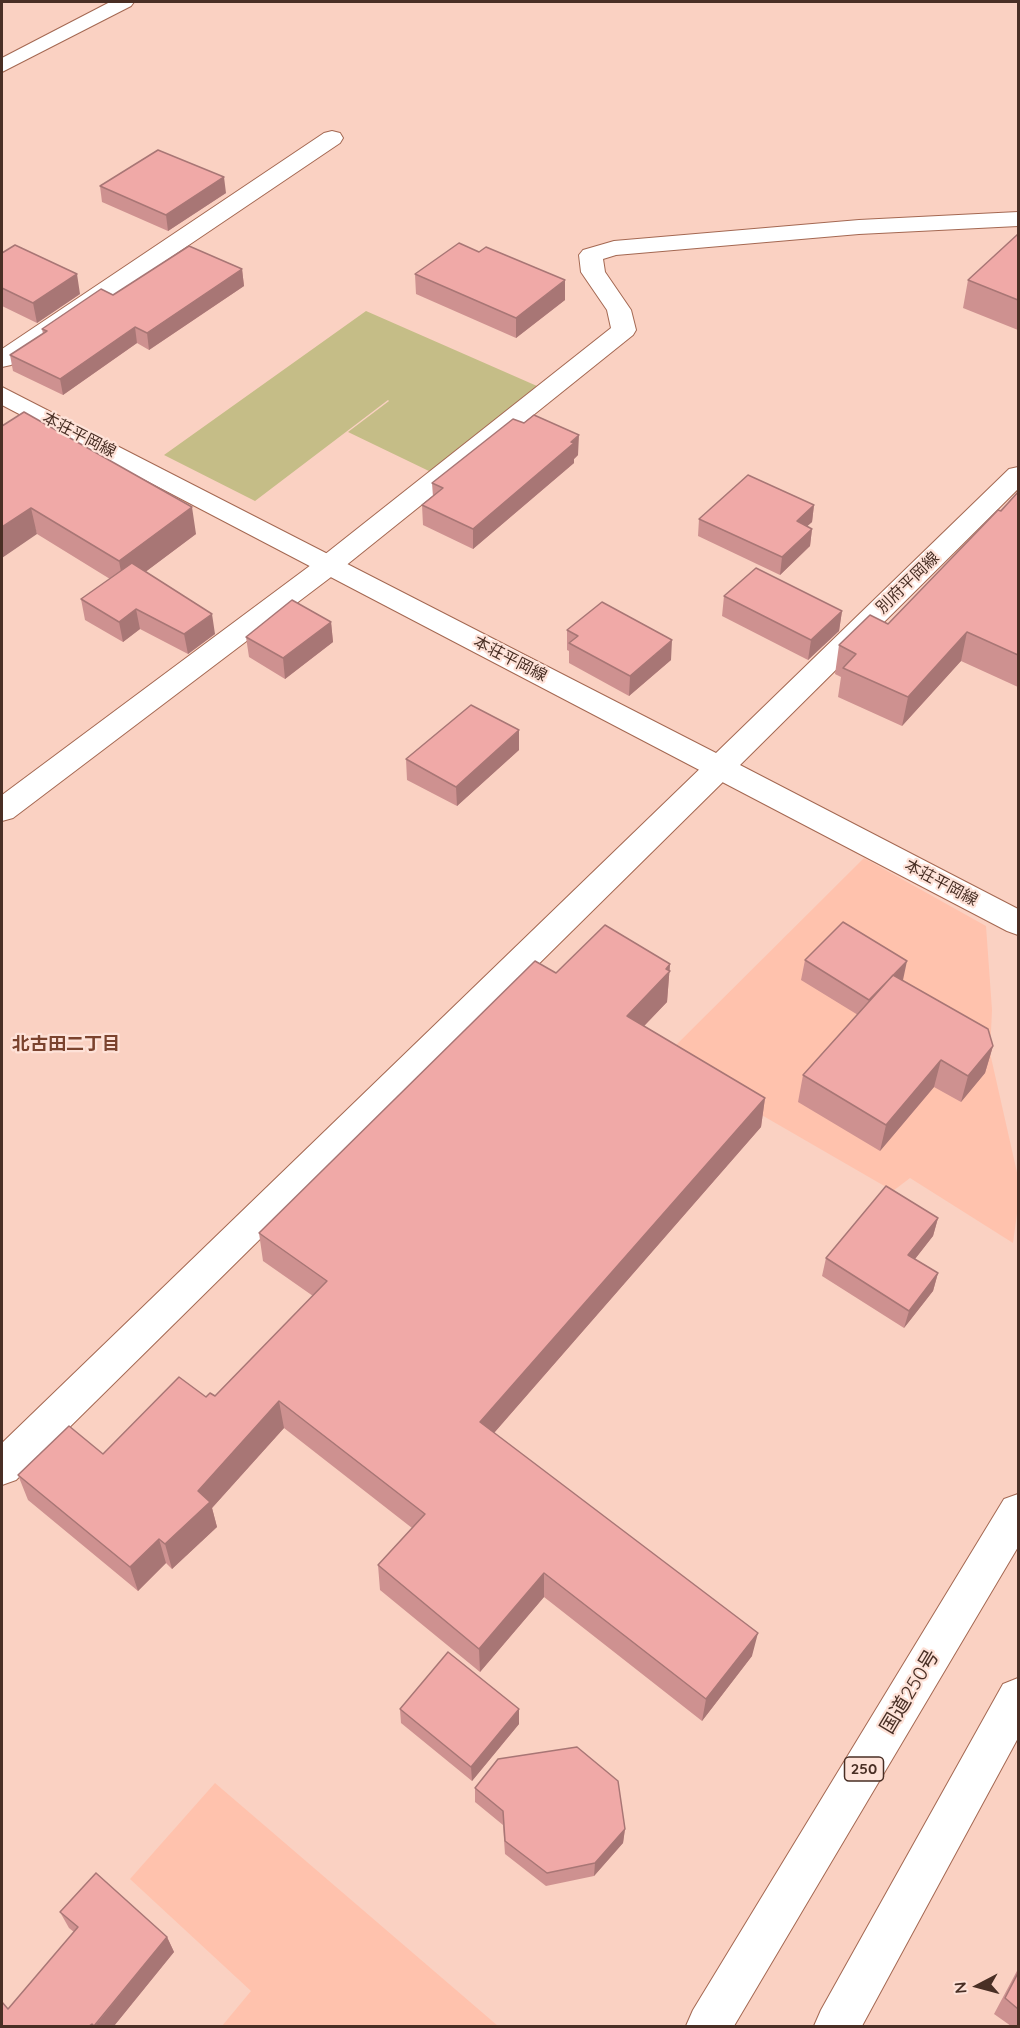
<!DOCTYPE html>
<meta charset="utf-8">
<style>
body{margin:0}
#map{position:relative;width:1020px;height:2028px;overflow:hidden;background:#fad1c2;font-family:Quicksand,sans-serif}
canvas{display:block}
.frame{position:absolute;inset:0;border:3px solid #492f25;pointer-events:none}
.north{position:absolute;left:948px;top:1956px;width:60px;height:60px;-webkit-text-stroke:4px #fee2d8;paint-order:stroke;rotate:264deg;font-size:16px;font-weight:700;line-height:24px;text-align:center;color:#492f25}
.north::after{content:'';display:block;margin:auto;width:21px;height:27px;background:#492f25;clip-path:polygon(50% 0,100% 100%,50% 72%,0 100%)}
</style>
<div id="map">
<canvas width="1020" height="2028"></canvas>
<div class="frame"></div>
<div class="north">N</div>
</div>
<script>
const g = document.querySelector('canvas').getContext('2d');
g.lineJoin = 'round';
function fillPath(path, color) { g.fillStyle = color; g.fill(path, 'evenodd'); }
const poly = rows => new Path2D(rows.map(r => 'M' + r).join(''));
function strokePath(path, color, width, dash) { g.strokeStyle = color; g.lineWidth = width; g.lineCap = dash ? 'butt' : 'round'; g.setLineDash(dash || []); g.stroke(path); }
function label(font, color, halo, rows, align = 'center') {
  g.font = font + ' Quicksand,"Noto Sans JP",sans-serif'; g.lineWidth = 4.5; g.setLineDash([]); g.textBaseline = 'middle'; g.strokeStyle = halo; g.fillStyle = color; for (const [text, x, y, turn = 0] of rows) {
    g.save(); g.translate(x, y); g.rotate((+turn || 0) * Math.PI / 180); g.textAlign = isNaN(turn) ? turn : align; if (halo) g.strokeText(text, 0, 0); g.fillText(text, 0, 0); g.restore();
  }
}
fillPath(poly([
 [864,858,986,926,992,1010,990,1053,1018,1177,1018,1206,1013,1243,910,1178,893,1191,663,1058],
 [215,1783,498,2026,222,2026,251,1991,130,1879]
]), '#ffc2ad');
fillPath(poly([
 [366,311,537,386,431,472,348,432,389,401,388,400,255,501,164,455]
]), '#c5bd87');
const minor = poly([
 [110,2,134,2,131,6,2,72,2,58,110,2],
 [332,131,340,133,343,138,340,143,11,365,2,367,2,349,324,133,332,131],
 [1018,212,1018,226,859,234,616,255,603,259,605,272,631,310,636,330,633,335,339,571,13,818,2,821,2,795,319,559,611,328,607,310,581,272,579,255,583,250,614,241,859,220,1018,212],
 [720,756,731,760,735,767,731,774,16,1480,2,1485,2,1443,709,760,720,756]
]);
const secondary = poly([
 [2,387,716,753,1009,469,1018,467,1018,489,740,765,1018,909,1018,935,1007,931,2,405,2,387]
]);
const trunk = poly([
 [1018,1494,1018,1547,734,2026,686,2026,693,2010,1004,1499,1018,1494],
 [1018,1678,1018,1738,862,2026,814,2026,821,2010,1003,1684,1018,1678]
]);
strokePath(minor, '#a46852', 2);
strokePath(secondary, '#a46852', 2);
strokePath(trunk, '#a46852', 2);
fillPath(minor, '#fff');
fillPath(secondary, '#fff');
fillPath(trunk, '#fff');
fillPath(poly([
 [100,186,226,193,168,231,102,202],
 [1018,234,1018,330,963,308,968,280],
 [2,253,80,294,37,323,2,306],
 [242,269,244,286,149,350,137,343,63,395,13,371,10,355,43,334,42,329,113,295],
 [415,274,565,300,516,338,416,294],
 [2,426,196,534,145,572,215,634,188,654,140,629,123,642,85,620,81,599,110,579,37,534],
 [578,455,574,459,574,463,473,549,423,525,422,505,433,497,432,483],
 [1018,492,1018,687,961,661,902,726,838,697,841,677,835,674,839,645,888,624],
 [814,505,812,522,807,526,812,529,810,546,780,575,698,536,699,519],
 [724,596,842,611,839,631,808,660,722,616],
 [331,622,333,642,285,679,249,657,246,637],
 [567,630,671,660,629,696,569,663,569,651,567,650],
 [519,750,457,806,407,780,406,759],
 [805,960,902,981,993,1046,985,1073,961,1102,934,1087,880,1151,798,1102,803,1075,858,1015,801,980],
 [670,964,667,1002,644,1026,765,1098,761,1127,494,1433,752,1656,702,1721,544,1597,480,1672,380,1590,378,1565,412,1528,284,1428,212,1508,217,1527,172,1569,166,1563,138,1591,28,1500,18,1475,103,1454,206,1397,215,1396,313,1296,263,1261,259,1233,556,973],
 [938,1218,933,1236,915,1259,938,1273,933,1291,904,1328,822,1276,826,1258],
 [400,1709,519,1724,472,1781,401,1723],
 [475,1788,625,1829,623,1843,594,1876,546,1886,505,1854,503,1825,475,1802],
 [60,1912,167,1937,174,1952,114,2026,2,2026,8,2009,74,1932,69,1928],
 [1018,1969,1018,2026,1011,2026,994,2014]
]), '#ce9190');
fillPath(poly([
 [224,177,226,193,168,231,166,215],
 [242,269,244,286,149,350,147,333],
 [77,274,80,294,37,323,33,303],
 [565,280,565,300,516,338,516,318],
 [135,327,137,343,63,395,60,379],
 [579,435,578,455,574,459,574,463,473,549,473,529],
 [814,505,812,522,794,538,797,521],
 [192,507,196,534,124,588,119,561],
 [31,508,37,534,2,558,2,527],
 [812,529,810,546,780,575,782,557],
 [136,609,140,629,123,642,119,622],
 [842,611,839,631,808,660,811,640],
 [212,614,215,634,188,654,184,634],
 [331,622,333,642,285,679,283,658],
 [967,632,961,661,902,726,908,697],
 [672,640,671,660,629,696,630,676],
 [519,730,519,750,457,806,456,787],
 [907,961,903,980,865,1019,869,1000],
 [670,964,667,1002,625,1046,627,1016],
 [993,1046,985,1073,961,1102,968,1076],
 [941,1060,934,1087,880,1151,886,1125],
 [765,1098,761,1127,480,1449,480,1422],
 [938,1218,933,1236,904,1273,908,1255],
 [938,1273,933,1291,904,1328,909,1311],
 [279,1401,284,1428,212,1508,217,1527,172,1569,165,1544,198,1491],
 [159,1539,166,1563,138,1591,130,1567],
 [544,1573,544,1597,480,1672,479,1649],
 [758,1633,752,1656,702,1721,706,1699],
 [519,1709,519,1724,472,1781,471,1767],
 [625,1829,623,1843,594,1876,595,1863],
 [167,1937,174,1952,114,2026,95,2026]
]), '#a87675');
const building = poly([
 [158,150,224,177,166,215,100,186,158,150],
 [1018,234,1018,300,968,280,1018,234],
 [459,243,479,252,486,247,565,280,516,318,415,274,459,243],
 [15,245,77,274,33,303,2,288,2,253,15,245],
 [189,246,242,269,147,333,135,327,60,379,10,355,47,331,42,329,101,289,113,295,189,246],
 [24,412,192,507,119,561,31,508,2,527,2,426,24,412],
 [534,415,579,435,571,442,574,443,473,529,422,505,443,488,432,483,513,419,524,423,534,415],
 [748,475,814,505,797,521,812,529,782,557,699,519,748,475],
 [1018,492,1018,655,967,632,908,697,843,668,856,654,839,645,870,615,888,624,998,510,1001,511,1018,492],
 [132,563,212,614,184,634,136,609,119,622,81,599,132,563],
 [756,568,842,611,811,640,724,596,756,568],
 [292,600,331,622,283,658,246,637,292,600],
 [602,602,672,640,630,676,569,643,578,636,567,630,602,602],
 [471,705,519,730,456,787,406,759,471,705],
 [843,922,907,961,869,1000,805,960,843,922],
 [605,925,670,964,666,969,670,971,627,1016,765,1098,480,1422,758,1633,706,1699,544,1573,479,1649,378,1565,425,1514,279,1401,198,1491,210,1502,165,1544,159,1539,130,1567,18,1475,69,1426,103,1454,179,1377,206,1397,210,1393,215,1396,327,1281,259,1233,535,961,556,973,605,925],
 [893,975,988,1029,993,1046,968,1076,941,1060,886,1125,803,1075,893,975],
 [886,1186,938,1218,908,1255,938,1273,909,1311,826,1258,886,1186],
 [448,1652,519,1709,471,1767,400,1709,448,1652],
 [577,1747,618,1781,625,1829,595,1863,547,1873,505,1841,503,1811,475,1788,498,1759,577,1747],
 [96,1873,167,1937,94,2026,92,2024,89,2026,2,2026,2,2002,8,2009,78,1927,60,1912,96,1873],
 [1018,1973,1018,2009,1005,1998,1018,1973]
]);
fillPath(building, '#f0a9a7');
strokePath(building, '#a87675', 1.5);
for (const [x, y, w] of [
 [864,1769,39]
]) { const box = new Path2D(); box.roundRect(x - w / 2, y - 12, w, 24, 4.5); g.fillStyle = '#fee2d8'; g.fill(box); strokePath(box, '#492f25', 1.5); }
label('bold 15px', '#492f25', null, [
 ["250",864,1769]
]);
label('16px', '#492f25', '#fee2d8', [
 ["本荘平岡線",79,435,27],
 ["別府平岡線",908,583,-44],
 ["本荘平岡線",510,659,27],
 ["本荘平岡線",941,883,28]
]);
label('bold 18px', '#7b432e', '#fee2d8', [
 ["北古田二丁目",66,1045]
]);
label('20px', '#492f25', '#fee2d8', [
 ["国道250号",910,1692,-59]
]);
</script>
